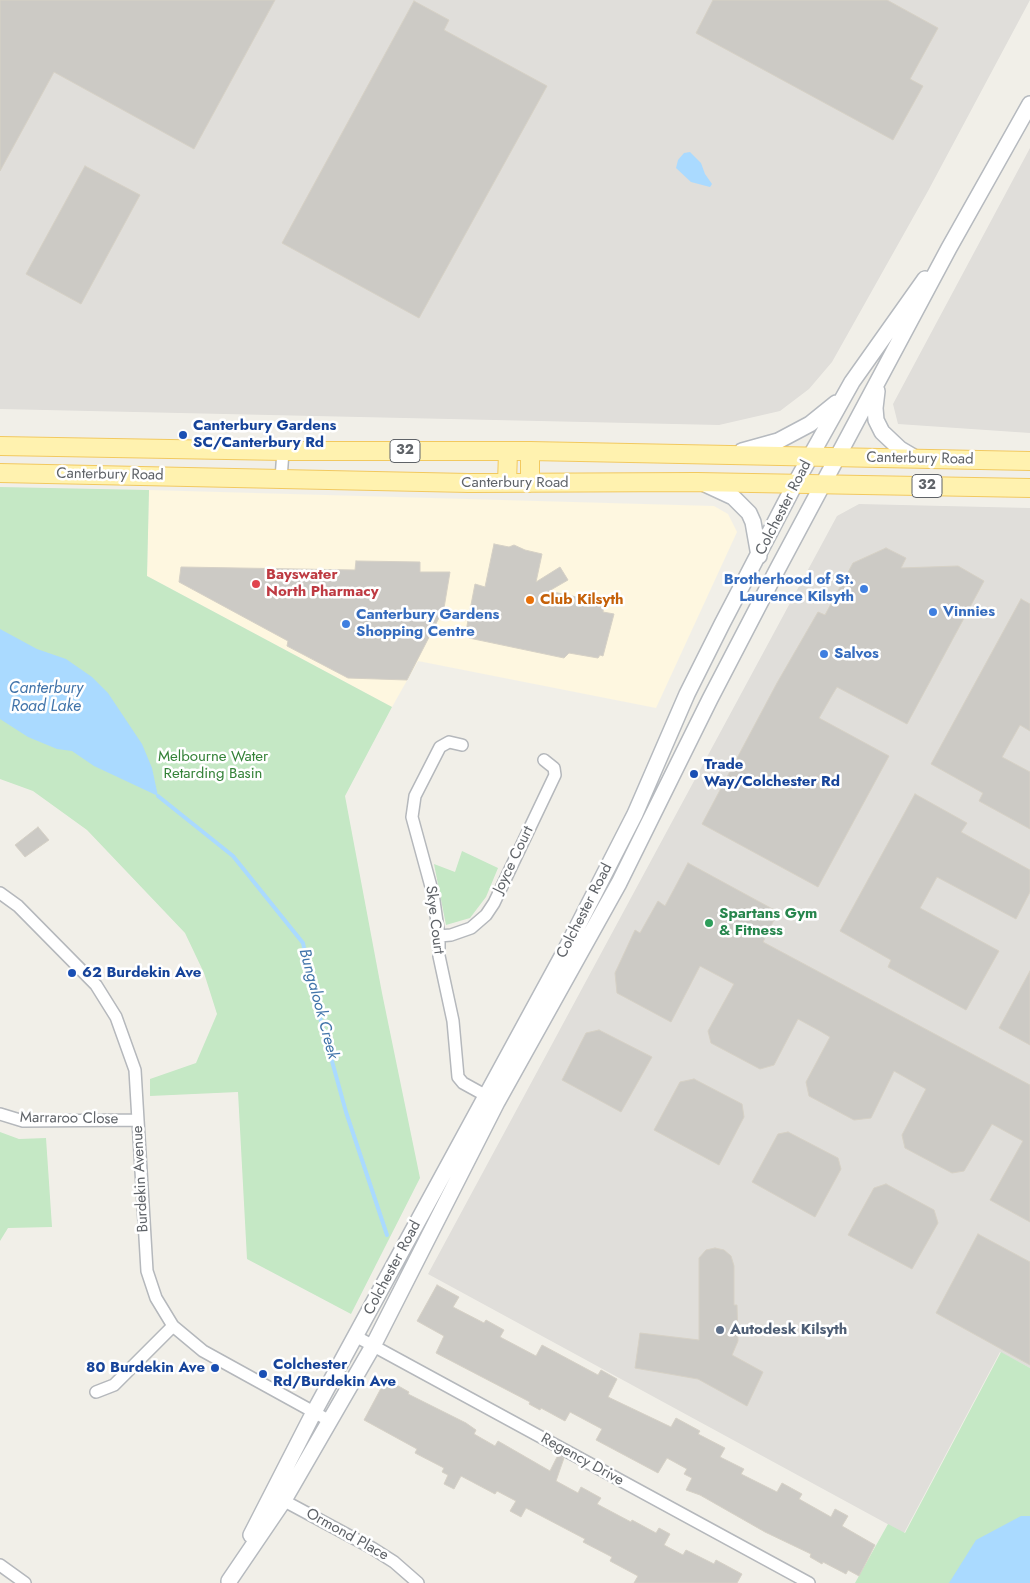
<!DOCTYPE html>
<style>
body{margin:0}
canvas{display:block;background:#f1efe8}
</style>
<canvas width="1030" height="1583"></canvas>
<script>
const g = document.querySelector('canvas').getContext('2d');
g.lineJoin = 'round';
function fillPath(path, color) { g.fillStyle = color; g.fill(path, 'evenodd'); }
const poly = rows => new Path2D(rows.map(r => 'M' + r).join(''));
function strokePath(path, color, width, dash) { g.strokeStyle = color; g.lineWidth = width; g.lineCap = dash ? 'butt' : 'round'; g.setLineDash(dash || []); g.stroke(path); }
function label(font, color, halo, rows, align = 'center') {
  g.font = font + ' Jost,sans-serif'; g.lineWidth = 5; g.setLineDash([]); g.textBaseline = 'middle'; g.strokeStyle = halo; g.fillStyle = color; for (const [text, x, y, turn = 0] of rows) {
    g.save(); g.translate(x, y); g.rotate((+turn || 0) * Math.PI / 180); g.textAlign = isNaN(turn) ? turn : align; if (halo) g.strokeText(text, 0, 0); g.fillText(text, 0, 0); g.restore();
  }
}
fillPath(poly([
 [149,490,714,506,728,514,737,532,656,708,418,661,392,707,147,576]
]), '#fef7e0');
fillPath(poly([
 [0,0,1030,0,928,191,832,362,809,389,780,411,719,425,0,409],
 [1030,148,1030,433,898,424,893,404],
 [859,504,1030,508,1030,1368,1000,1352,904,1533,428,1274,837,516]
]), '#e0deda');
fillPath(poly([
 [0,487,149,490,147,576,392,707,345,796,382,993,420,1178,351,1314,247,1259,238,1092,150,1096,150,1079,196,1063,217,1014,204,973,185,933,87,830,33,791,0,779],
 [462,851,498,868,486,897,470,918,446,925,434,864,455,872],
 [0,1132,19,1139,46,1138,52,1227,8,1228,0,1241],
 [1001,1352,1030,1368,1030,1583,855,1583,888,1524,905,1533]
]), '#c5e8c5');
fillPath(poly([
 [690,152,701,163,705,174,712,184,710,187,691,182,676,168,678,160,684,153],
 [0,629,37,649,66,659,92,677,108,693,142,744,152,768,158,796,94,766,72,751,57,749,28,737,0,719],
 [1021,1516,1030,1516,1030,1583,949,1583,976,1540]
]), '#aadaff');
strokePath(poly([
 [158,796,233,856,303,943,319,1014,346,1112,387,1235]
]), '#aadaff', 4);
const building = poly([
 [0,0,275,0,194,149,54,72,0,171,0,0],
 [713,0,887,0,938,28,910,79,923,86,893,140,696,33,713,0],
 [414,1,449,20,444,30,547,86,419,318,282,243,414,1],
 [85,166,140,195,81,304,26,274,85,166],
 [494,544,509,547,514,545,525,550,542,554,536,582,560,567,568,580,549,591,604,603,603,612,614,614,603,656,600,655,598,658,569,653,564,658,469,638,466,631,475,584,485,587,494,544],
 [886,548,906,558,901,568,958,566,984,581,907,724,837,687,831,697,819,718,889,756,818,887,702,824,777,683,818,612,825,615,853,563,886,548],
 [356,561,420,562,420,572,450,572,444,608,407,680,348,678,287,646,288,641,179,582,181,567,355,570,356,561],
 [1021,599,1030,604,1030,731,1020,725,1002,757,1030,772,1030,829,979,801,983,793,931,764,1021,599],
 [915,794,967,823,961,832,1030,870,1030,892,1016,919,937,877,920,908,999,951,966,1010,888,967,891,960,840,931,915,794],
 [38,827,49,840,25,857,15,845,38,827],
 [688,863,778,912,763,942,1030,1085,1030,1222,990,1200,1023,1141,992,1124,964,1171,952,1173,905,1148,902,1135,926,1089,894,1071,871,1118,854,1120,809,1096,806,1082,830,1037,820,1031,798,1019,774,1065,760,1069,711,1043,708,1031,734,984,700,966,671,1022,617,993,615,973,635,930,640,933,658,901,665,906,688,863],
 [1030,971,1030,1045,999,1028,1030,971],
 [599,1030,652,1057,621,1112,562,1080,586,1033,599,1030],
 [694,1079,742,1104,744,1117,719,1165,654,1130,680,1082,694,1079],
 [788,1132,838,1158,841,1169,815,1217,752,1182,778,1134,788,1132],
 [886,1184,934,1210,938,1223,912,1269,848,1235,874,1188,886,1184],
 [978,1234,1030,1262,1030,1365,936,1313,978,1234],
 [715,1248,724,1250,731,1256,734,1266,734,1305,737,1305,738,1341,732,1355,763,1372,747,1406,698,1379,635,1368,640,1333,699,1340,699,1258,706,1250,715,1248],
 [437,1285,459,1297,453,1307,484,1323,486,1320,504,1330,500,1337,536,1356,542,1345,598,1375,601,1370,617,1379,608,1397,671,1427,676,1418,700,1431,698,1434,725,1448,720,1457,744,1469,741,1474,777,1492,782,1483,802,1494,799,1499,831,1517,835,1509,848,1516,842,1526,875,1545,859,1576,848,1570,846,1574,823,1562,822,1564,810,1557,811,1554,765,1532,700,1495,686,1490,692,1478,684,1474,687,1469,667,1458,658,1473,596,1440,602,1429,570,1412,565,1421,541,1408,540,1410,529,1404,530,1402,436,1353,444,1336,417,1321,437,1285],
 [386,1379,409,1392,408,1394,466,1423,476,1430,474,1434,495,1446,498,1441,550,1471,558,1455,564,1458,556,1481,578,1493,581,1487,601,1498,597,1504,631,1522,632,1520,656,1533,659,1528,670,1534,664,1545,683,1555,686,1550,714,1564,716,1560,742,1574,737,1583,634,1583,638,1576,610,1561,612,1557,583,1542,585,1539,526,1508,521,1517,510,1511,516,1501,497,1491,495,1494,461,1476,454,1489,444,1484,448,1475,442,1472,444,1468,415,1453,417,1449,364,1420,386,1379]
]);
fillPath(building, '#cccac5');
strokePath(building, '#d6d1c6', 1);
const minor = poly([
 [281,479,283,451],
 [462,745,449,742,440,747,415,796,412,817,433,894,439,936,439,956,453,1021,458,1077,463,1083,492,1099],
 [0,893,18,906,96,985,116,1017,135,1070,147,1271,156,1298,173,1326,203,1351,330,1421],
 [439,936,451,935,471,928,486,915,494,903,555,775,554,768,544,760],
 [0,1114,23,1121,138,1120],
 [357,1337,809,1583],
 [96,1392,114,1385,173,1326],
 [277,1497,372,1548,394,1562,418,1583],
 [0,1565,25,1583]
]);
const secondary = poly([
 [877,391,875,408,876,420,882,432,900,449,917,459],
 [742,451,778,441,810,424,836,403],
 [705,484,733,497,749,513,753,522,759,556],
 [251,1535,314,1412,566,949,635,814,687,694,722,624,795,484,852,382,925,279],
 [229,1581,284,1500,373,1346,497,1102,619,883,710,699,777,570,949,248,1030,104]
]);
const primary = poly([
 [0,446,283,451,530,451,1030,461],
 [530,451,530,483],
 [0,473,469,483,697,482,1030,488],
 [507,483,508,452]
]);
strokePath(minor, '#b5b8bc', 14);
strokePath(secondary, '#b6babf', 18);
strokePath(primary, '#f2c960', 20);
strokePath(minor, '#fff', 11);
strokePath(secondary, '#fff', 15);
strokePath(primary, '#fff2af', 18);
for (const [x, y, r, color] of [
 [183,435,5,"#1a4fb4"],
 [256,584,5,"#e0444e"],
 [864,589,5,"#3f7fe0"],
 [530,600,5,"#e8710a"],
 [933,612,5,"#3f7fe0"],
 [346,624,5,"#3f7fe0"],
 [824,654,5,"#3f7fe0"],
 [694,774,5,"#1a4fb4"],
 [709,923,5,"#2e9e5b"],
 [72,973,5,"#1a4fb4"],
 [720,1330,5,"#5c6f8a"],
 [215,1368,5,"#1a4fb4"],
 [263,1374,5,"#1a4fb4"]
]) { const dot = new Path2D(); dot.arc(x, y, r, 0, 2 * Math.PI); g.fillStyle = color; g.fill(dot); strokePath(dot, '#fff', 2); }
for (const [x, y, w] of [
 [405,451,30],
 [927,486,30]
]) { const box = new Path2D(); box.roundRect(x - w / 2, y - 11.5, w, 23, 4); g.fillStyle = '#fff'; g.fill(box); strokePath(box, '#5f6368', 1); }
label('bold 14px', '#5f6368', null, [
 ["32",405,451],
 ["32",927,486]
]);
label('bold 15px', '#164399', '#fff', [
 ["Canterbury Gardens",193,426],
 ["SC/Canterbury Rd",193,443],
 ["Trade",704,765],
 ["Way/Colchester Rd",704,782],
 ["62 Burdekin Ave",82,973],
 ["Colchester",273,1365],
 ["Rd/Burdekin Ave",273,1382],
 ["80 Burdekin Ave",205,1368,"right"]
], 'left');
label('15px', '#5f6368', '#fff', [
 ["Canterbury Road",920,459,1],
 ["Canterbury Road",110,475,1],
 ["Canterbury Road",515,483],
 ["Colchester Road",784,508,-63],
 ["Joyce Court",514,860,-64],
 ["Colchester Road",585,911,-63],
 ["Skye Court",434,920,83],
 ["Marraroo Close",69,1119,1],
 ["Burdekin Avenue",141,1179,-93],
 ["Colchester Road",393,1268,-62],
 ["Regency Drive",582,1460,29],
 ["Ormond Place",347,1535,29]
]);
label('bold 15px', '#be3a42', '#fff', [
 ["Bayswater",266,575],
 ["North Pharmacy",266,592]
], 'left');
label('bold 15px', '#366cbe', '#fff', [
 ["Brotherhood of St.",854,580,"right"],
 ["Laurence Kilsyth",854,597,"right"],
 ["Vinnies",943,612],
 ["Canterbury Gardens",356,615],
 ["Shopping Centre",356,632],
 ["Salvos",834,654]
], 'left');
label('bold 15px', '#c56008', '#fff', [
 ["Club Kilsyth",540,600]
], 'left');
label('15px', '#348238', '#fff', [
 ["Melbourne Water",213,757],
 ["Retarding Basin",213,774]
]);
label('bold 15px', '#27864d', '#fff', [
 ["Spartans Gym",719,914],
 ["& Fitness",719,931]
], 'left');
label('bold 15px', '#4e5e75', '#fff', [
 ["Autodesk Kilsyth",730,1330]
], 'left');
label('italic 16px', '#4174aa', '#fff', [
 ["Canterbury",46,689],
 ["Road Lake",46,707],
 ["Bungalook Creek",318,1004,75]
]);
</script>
